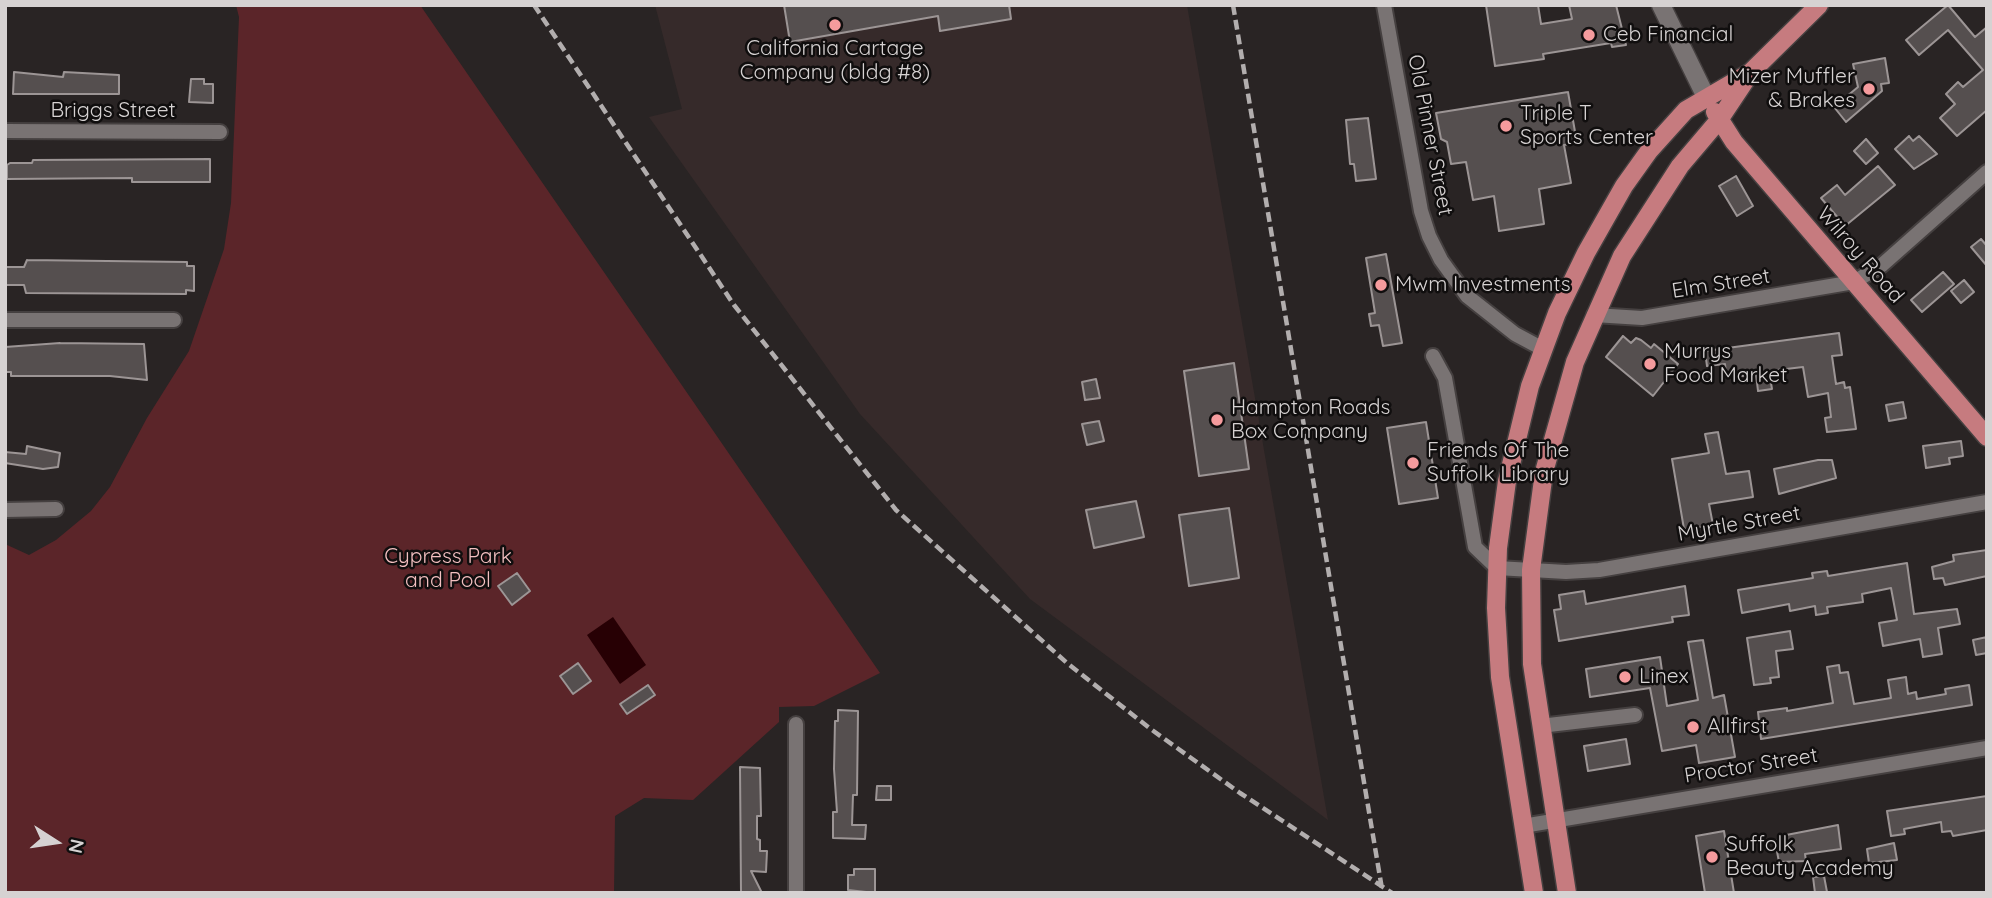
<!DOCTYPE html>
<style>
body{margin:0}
#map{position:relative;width:1992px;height:898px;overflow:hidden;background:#292424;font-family:Quicksand,sans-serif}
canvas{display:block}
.frame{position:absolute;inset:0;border:7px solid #d6d2d2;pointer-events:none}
.north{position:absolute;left:21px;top:807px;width:70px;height:70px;-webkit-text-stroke:5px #100e0e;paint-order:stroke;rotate:102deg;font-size:19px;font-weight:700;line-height:28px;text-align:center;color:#d6d2d2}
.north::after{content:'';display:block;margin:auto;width:24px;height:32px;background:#d6d2d2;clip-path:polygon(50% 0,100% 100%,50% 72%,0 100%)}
</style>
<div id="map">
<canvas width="1992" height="898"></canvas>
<div class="frame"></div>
<div class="north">N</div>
</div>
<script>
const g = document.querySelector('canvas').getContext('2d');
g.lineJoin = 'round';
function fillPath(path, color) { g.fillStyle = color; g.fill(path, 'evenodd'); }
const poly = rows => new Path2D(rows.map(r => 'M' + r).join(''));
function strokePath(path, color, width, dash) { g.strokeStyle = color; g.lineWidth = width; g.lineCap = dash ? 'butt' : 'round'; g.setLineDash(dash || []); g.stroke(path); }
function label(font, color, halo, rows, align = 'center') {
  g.font = font + ' Quicksand,sans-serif'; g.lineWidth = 5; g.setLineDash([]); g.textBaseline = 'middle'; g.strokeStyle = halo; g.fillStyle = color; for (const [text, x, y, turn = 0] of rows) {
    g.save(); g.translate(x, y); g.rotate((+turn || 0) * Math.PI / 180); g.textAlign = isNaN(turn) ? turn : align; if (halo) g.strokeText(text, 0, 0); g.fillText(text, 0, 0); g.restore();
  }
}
fillPath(poly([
 [655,5,1187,5,1328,820,1030,599,860,414,649,117,682,109]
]), '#362a2a');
fillPath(poly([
 [236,5,420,5,880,673,814,706,779,707,779,722,693,800,644,798,615,816,614,893,5,893,5,544,29,555,56,540,91,511,110,487,147,418,189,351,224,249,231,203,239,17]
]), '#5b2529');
fillPath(poly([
 [613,617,646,665,620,684,587,635]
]), '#270004');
const building = poly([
 [784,5,1009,5,1011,19,940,31,938,16,790,42,784,5],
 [1486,5,1538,5,1541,24,1572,19,1569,5,1616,5,1626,45,1612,47,1611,43,1543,54,1544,59,1495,66,1486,5],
 [1948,5,1975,37,1987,27,1987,110,1957,136,1940,118,1955,104,1946,94,1958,82,1963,87,1983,70,1948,30,1919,55,1906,40,1948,5],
 [1885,58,1889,83,1881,84,1882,91,1846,122,1834,107,1858,87,1853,64,1885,58],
 [14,72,63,77,64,72,119,75,119,94,13,94,14,72],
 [191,79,204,79,204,84,213,84,213,103,189,102,191,79],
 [1568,92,1577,143,1564,145,1571,183,1539,189,1544,224,1499,231,1494,196,1473,200,1466,162,1451,164,1447,142,1441,139,1436,113,1568,92],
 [1368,118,1376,179,1356,181,1354,164,1350,164,1346,120,1368,118],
 [1909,136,1913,141,1919,136,1937,154,1914,169,1895,149,1909,136],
 [1866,139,1878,153,1866,164,1854,151,1866,139],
 [210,159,210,182,132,182,132,178,7,179,7,165,10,163,32,163,33,160,210,159],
 [1878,166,1895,185,1845,226,1821,198,1837,185,1845,195,1878,166],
 [1736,176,1753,206,1737,216,1719,186,1736,176],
 [1981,239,1987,246,1987,266,1971,247,1981,239],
 [1386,254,1402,343,1383,346,1379,325,1371,326,1369,314,1375,313,1366,258,1386,254],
 [27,260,187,262,187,266,194,266,194,291,186,290,186,294,26,293,24,285,5,285,5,267,24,267,27,260],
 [1943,272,1954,284,1922,312,1911,300,1943,272],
 [1964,280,1974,292,1961,303,1951,291,1964,280],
 [1839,333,1842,355,1832,356,1836,384,1844,382,1845,388,1850,387,1856,429,1827,432,1825,418,1831,417,1828,393,1808,397,1803,367,1769,371,1772,389,1758,391,1756,374,1735,377,1734,372,1726,373,1725,364,1707,366,1705,351,1839,333],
 [1623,336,1631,343,1636,338,1641,340,1651,348,1654,344,1678,364,1653,396,1606,357,1623,336],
 [60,343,144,344,147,380,110,376,11,376,11,372,5,372,5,347,60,343],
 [1234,363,1249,469,1199,476,1184,371,1234,363],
 [1096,379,1100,398,1085,400,1082,382,1096,379],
 [1903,402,1906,418,1889,421,1886,405,1903,402],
 [1099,421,1104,441,1087,445,1082,424,1099,421],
 [1426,422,1438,498,1399,504,1387,428,1426,422],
 [1718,432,1726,474,1749,471,1753,497,1709,504,1713,525,1684,529,1672,459,1709,453,1705,434,1718,432],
 [1961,441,1963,456,1949,458,1950,464,1926,468,1923,446,1961,441],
 [27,446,60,453,58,467,43,469,5,463,5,452,26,454,27,446],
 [1818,460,1832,460,1836,478,1779,494,1774,469,1818,460],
 [1136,501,1144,537,1094,548,1086,510,1136,501],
 [1229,508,1239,578,1189,586,1179,515,1229,508],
 [1987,550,1987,576,1945,585,1943,578,1934,579,1932,567,1954,561,1953,555,1987,550],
 [1907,563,1914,614,1957,609,1960,624,1938,628,1942,654,1923,657,1920,639,1883,646,1879,623,1897,620,1891,588,1862,594,1863,602,1827,607,1828,613,1816,615,1815,606,1790,611,1789,604,1742,613,1738,590,1813,578,1812,573,1827,571,1828,576,1907,563],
 [517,573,530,591,512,605,498,586,517,573],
 [1685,586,1689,615,1672,617,1673,622,1559,641,1554,610,1561,609,1559,595,1584,591,1586,604,1685,586],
 [1790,631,1793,649,1776,651,1779,677,1770,678,1771,683,1754,685,1747,638,1790,631],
 [1987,637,1987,653,1976,655,1973,640,1987,637],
 [1703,640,1713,698,1724,695,1735,757,1699,763,1696,745,1662,751,1650,688,1590,697,1586,669,1660,657,1667,706,1698,700,1688,642,1703,640],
 [578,663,591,681,573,694,560,676,578,663],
 [1839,665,1840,673,1848,672,1854,704,1891,698,1888,680,1906,677,1908,694,1916,692,1917,699,1946,694,1945,689,1969,685,1972,705,1761,739,1758,712,1787,708,1787,711,1833,703,1827,667,1839,665],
 [648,685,655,695,627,714,620,704,648,685],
 [838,710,858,711,857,795,853,795,852,825,866,825,865,839,833,838,833,812,837,812,834,769,835,721,838,721,838,710],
 [1626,739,1630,764,1588,771,1584,746,1626,739],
 [740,767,760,768,761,816,757,816,757,839,760,840,760,851,767,851,766,872,751,871,762,893,741,893,740,767],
 [877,786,891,786,891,800,876,800,877,786],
 [1987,796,1987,830,1953,836,1951,831,1942,832,1941,822,1904,829,1905,834,1891,836,1887,811,1987,796],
 [1838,825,1841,849,1805,854,1806,861,1779,862,1775,841,1781,840,1781,836,1838,825],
 [1724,831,1734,893,1705,893,1696,836,1724,831],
 [1894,843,1897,860,1869,863,1867,849,1894,843],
 [854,869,875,869,875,893,848,890,848,875,854,875,854,869],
 [1824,876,1827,892,1815,893,1813,877,1824,876]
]);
fillPath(building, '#554f4f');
strokePath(building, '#9c9595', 2);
const minor = poly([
 [1384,5,1421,211,1429,236,1441,260,1467,296,1515,334,1543,349],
 [5,131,220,132],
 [1594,315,1642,318,1854,282,1882,265,1987,172],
 [5,320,174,320],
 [1433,356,1445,378,1475,547,1497,568,1566,572,1599,570,1987,502],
 [5,510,56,509],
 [1540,726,1635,715],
 [1523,826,1987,748],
 [796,893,796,724]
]);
const secondary = poly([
 [1661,5,1706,97]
]);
const primary = poly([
 [1715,112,1734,142,1987,437],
 [1534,893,1500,677,1496,608,1498,548,1507,481,1530,386,1557,313,1586,253,1624,186,1649,151,1686,110,1751,72,1819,5],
 [1567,893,1532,664,1531,570,1544,472,1575,362,1622,256,1680,166,1719,120,1749,75]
]);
strokePath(minor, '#454040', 18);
strokePath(secondary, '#454040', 21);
strokePath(primary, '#454040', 21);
strokePath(minor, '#797373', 14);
strokePath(secondary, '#797373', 18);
strokePath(primary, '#c67b7f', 18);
strokePath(poly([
 [534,5,734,305,896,510,1067,663,1152,730,1240,793,1392,893],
 [1233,5,1382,889]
]), '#b2aeae', 4.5, [10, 5]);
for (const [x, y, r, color] of [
 [835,25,7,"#f59b9d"],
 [1589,35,7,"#f59b9d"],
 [1869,89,7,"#f59b9d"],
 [1506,126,7,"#f59b9d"],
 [1381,285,7,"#f59b9d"],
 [1650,364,7,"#f59b9d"],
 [1217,420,7,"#f59b9d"],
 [1413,463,7,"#f59b9d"],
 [1625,677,7,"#f59b9d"],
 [1693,727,7,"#f59b9d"],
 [1712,857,7,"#f59b9d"]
]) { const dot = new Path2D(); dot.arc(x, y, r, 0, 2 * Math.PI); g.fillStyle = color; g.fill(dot); strokePath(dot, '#100e0e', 2.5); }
label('21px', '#d6d2d2', '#100e0e', [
 ["Ceb Financial",1603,35],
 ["California Cartage",835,49,"center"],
 ["Company (bldg #8)",835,73,"center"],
 ["Mizer Muffler",1855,77,"right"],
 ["& Brakes",1855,101,"right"],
 ["Triple T",1520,114],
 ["Sports Center",1520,138],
 ["Mwm Investments",1395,285],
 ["Murrys",1664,352],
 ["Food Market",1664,376],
 ["Hampton Roads",1231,408],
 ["Box Company",1231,432],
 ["Friends Of The",1427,451],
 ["Suffolk Library",1427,475],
 ["Linex",1639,677],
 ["Allfirst",1707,727],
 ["Suffolk",1726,845],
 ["Beauty Academy",1726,869]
], 'left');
label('21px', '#d6d2d2', '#100e0e', [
 ["Briggs Street",113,111],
 ["Old Pinner Street",1430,135,79],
 ["Wilroy Road",1860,255,49],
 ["Elm Street",1721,284,-9],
 ["Myrtle Street",1739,524,-10],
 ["Proctor Street",1751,766,-9]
]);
label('21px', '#f3bfc0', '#100e0e', [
 ["Cypress Park",448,557],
 ["and Pool",448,581]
]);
</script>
